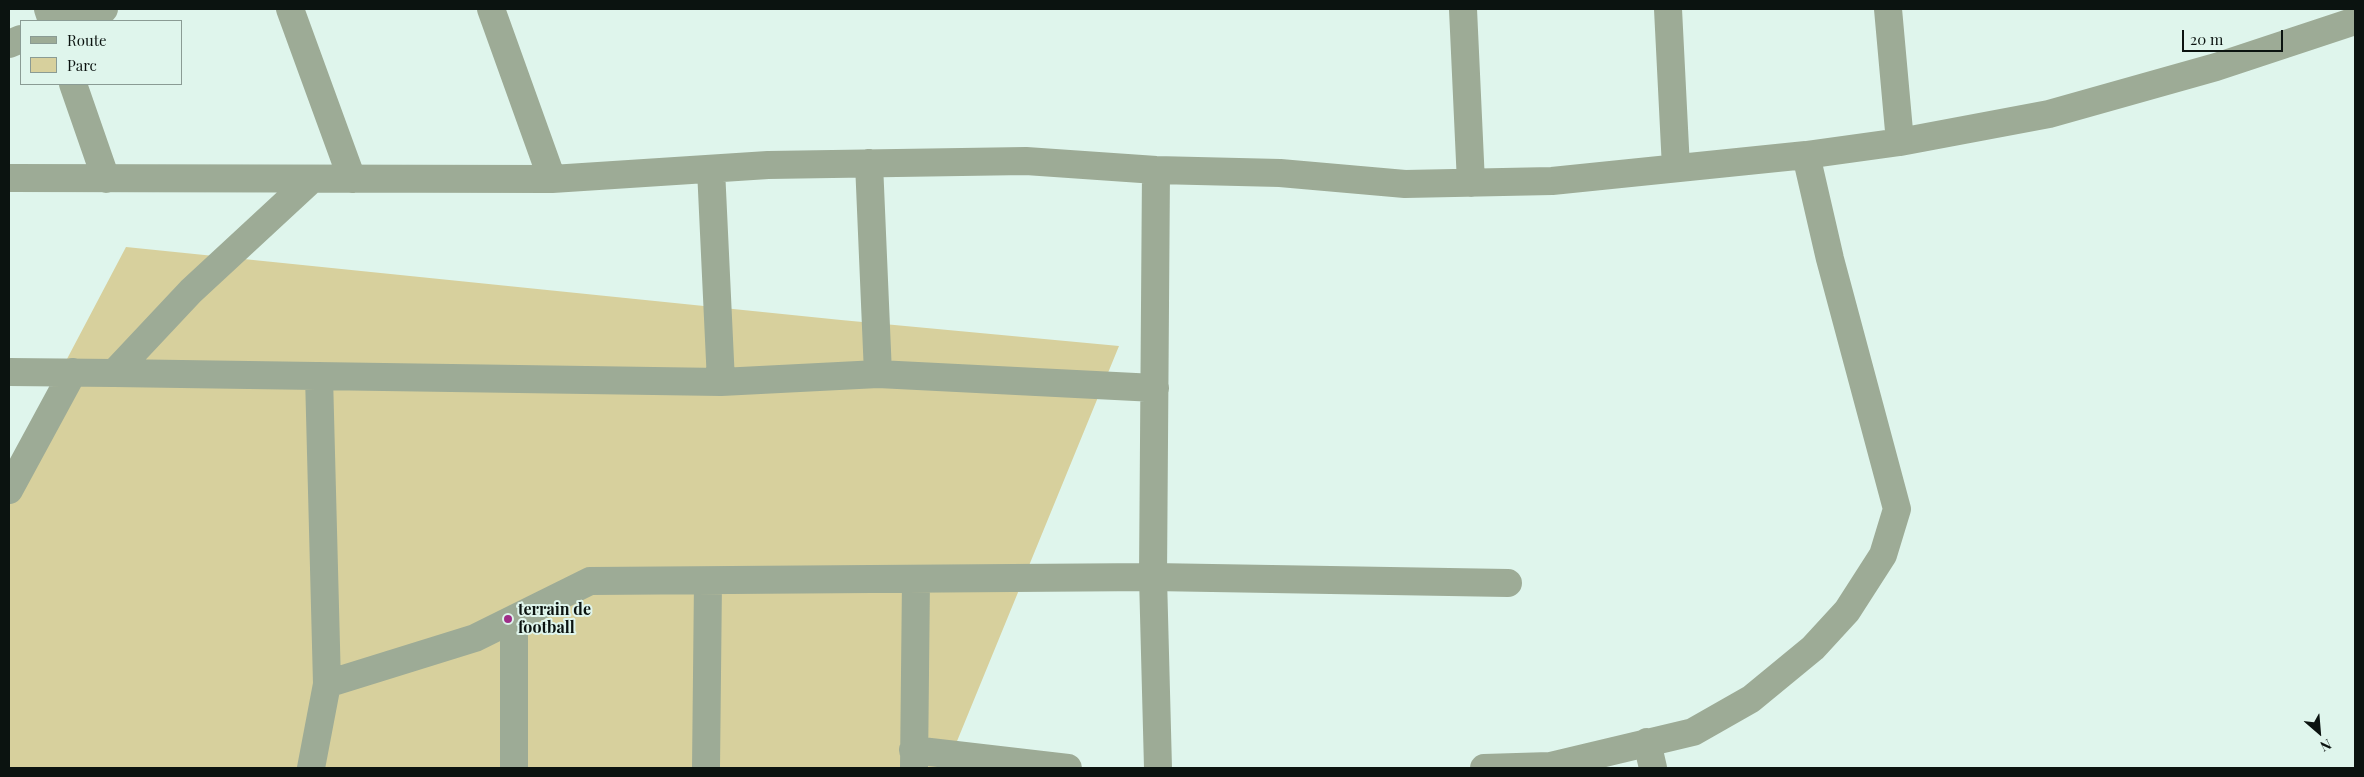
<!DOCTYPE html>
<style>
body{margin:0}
#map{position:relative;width:2364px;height:777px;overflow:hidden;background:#dff5ec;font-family:"Playfair Display",serif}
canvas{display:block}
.frame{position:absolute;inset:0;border:10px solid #0b1310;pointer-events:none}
.legend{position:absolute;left:20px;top:20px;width:162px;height:65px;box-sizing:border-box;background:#dff5ec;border:1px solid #8a9b94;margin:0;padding:6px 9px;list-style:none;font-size:15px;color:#0b1310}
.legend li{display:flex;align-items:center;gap:10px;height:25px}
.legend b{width:25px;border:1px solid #8a9b94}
.north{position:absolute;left:2294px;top:707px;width:50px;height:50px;-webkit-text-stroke:4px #dff5ec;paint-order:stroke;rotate:153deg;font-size:14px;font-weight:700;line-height:20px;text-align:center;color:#0b1310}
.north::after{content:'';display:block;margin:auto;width:18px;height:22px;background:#0b1310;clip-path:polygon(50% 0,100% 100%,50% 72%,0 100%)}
.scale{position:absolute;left:2182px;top:30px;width:101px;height:22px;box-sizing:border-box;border:2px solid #0b1310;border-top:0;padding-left:6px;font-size:15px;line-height:18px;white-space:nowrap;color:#0b1310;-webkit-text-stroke:4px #dff5ec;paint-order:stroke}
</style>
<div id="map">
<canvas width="2364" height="777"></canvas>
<div class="frame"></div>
<ul class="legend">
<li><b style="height:6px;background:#9dab96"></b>Route</li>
<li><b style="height:14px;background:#d7d09d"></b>Parc</li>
</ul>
<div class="north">N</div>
<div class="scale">20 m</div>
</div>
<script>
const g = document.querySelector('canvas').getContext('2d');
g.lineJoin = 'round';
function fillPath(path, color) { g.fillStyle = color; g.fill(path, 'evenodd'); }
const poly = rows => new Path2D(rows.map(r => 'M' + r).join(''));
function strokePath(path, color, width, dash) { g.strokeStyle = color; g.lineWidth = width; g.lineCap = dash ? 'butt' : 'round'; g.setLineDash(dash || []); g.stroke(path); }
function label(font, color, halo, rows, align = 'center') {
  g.font = font + ' "Playfair Display",serif'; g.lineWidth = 4; g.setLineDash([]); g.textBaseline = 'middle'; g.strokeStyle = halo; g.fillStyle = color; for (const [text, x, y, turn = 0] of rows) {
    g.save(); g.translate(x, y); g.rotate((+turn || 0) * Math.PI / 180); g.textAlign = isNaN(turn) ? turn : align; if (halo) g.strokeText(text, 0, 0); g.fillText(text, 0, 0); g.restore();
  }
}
fillPath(poly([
 [126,247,841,320,1119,346,946,768,9,768,9,469]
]), '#d7d09d');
strokePath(poly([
 [48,9,52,21],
 [290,9,352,179],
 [491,9,552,179],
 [1463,9,1471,183],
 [1668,9,1676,168],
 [70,21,104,9],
 [9,44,21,39],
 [73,84,106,179],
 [1900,142,2049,114,2216,67,2355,21],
 [869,163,878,374],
 [711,169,721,382],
 [1156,170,1153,577,1158,768],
 [9,178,552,179,768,165,1026,161,1156,170,1280,173,1405,184,1552,181,1806,155,1900,142,1888,9],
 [9,372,114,373,191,291,312,179],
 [114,373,721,382,878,374,1155,388],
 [9,490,73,372],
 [514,619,514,768],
 [327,684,475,638,590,581,1153,577,1508,583],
 [1647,742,1653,768],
 [913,750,1068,768],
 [311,768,327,684,319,376],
 [706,768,708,581],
 [914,768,916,579],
 [1484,768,1550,766,1693,732,1751,699,1813,648,1847,611,1883,555,1897,509,1830,259,1806,155]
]), '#9dab96', 28);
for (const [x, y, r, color] of [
 [508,619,5,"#9f2d88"]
]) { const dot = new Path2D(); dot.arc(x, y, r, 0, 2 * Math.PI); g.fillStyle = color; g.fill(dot); strokePath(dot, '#dff5ec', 2); }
label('bold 16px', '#0b1310', '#dff5ec', [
 ["terrain de",518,610],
 ["football",518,628]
], 'left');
</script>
